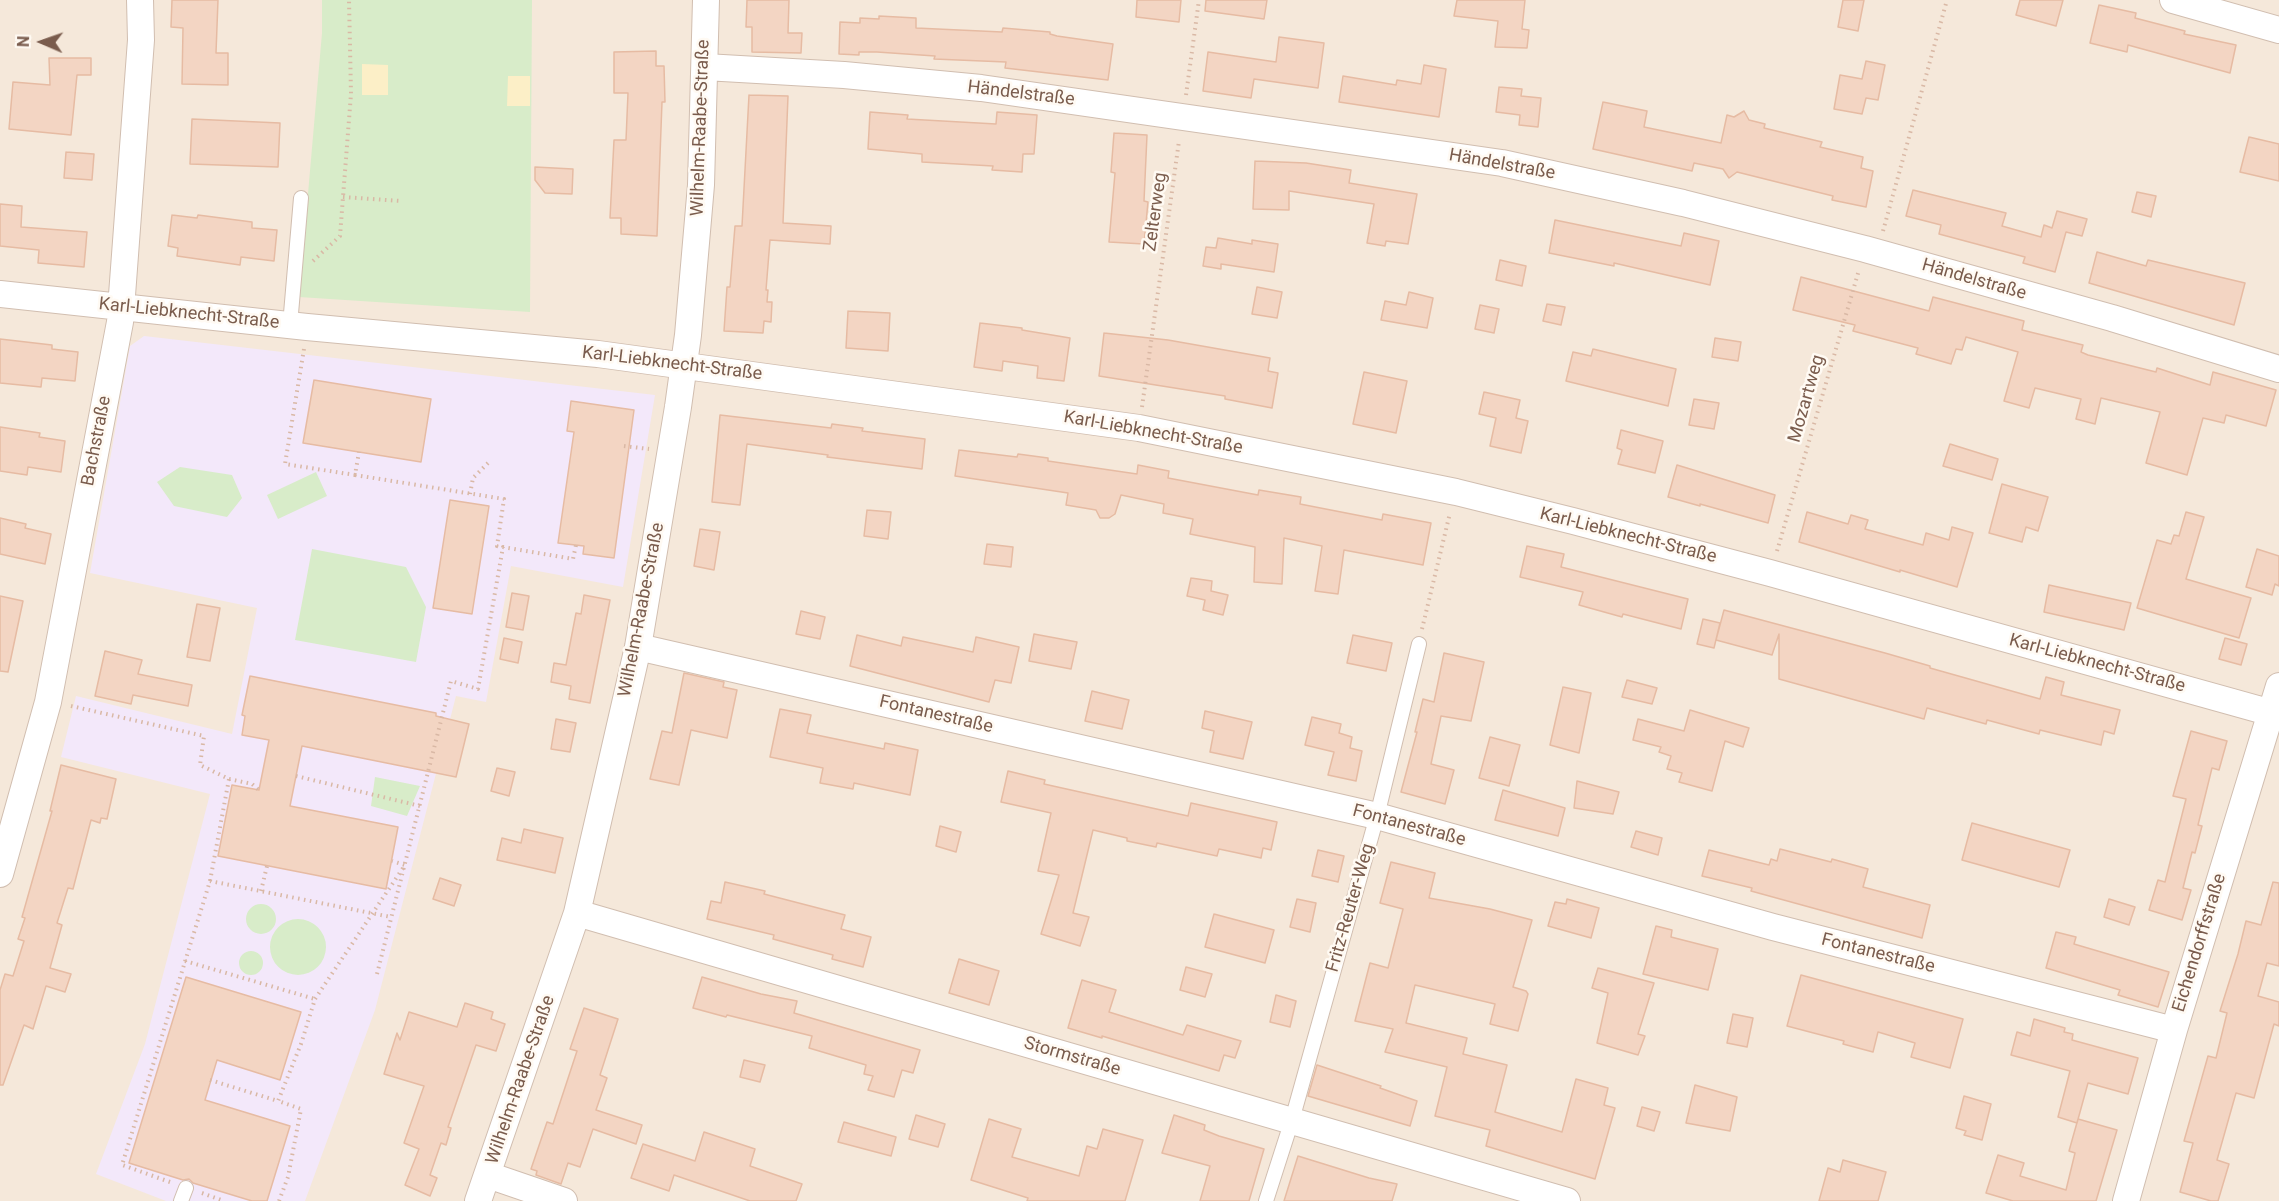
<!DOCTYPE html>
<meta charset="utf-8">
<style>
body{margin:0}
#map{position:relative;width:2279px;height:1201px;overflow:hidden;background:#fdf6ec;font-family:Roboto,sans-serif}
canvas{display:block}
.north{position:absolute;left:12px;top:12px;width:60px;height:60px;-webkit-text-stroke:4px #fffaf3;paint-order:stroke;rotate:272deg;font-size:16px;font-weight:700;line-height:24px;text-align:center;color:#7a5c4d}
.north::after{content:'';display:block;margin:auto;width:21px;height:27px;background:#7a5c4d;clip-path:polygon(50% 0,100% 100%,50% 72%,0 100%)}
</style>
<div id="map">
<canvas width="2279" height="1201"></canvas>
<div class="north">N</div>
</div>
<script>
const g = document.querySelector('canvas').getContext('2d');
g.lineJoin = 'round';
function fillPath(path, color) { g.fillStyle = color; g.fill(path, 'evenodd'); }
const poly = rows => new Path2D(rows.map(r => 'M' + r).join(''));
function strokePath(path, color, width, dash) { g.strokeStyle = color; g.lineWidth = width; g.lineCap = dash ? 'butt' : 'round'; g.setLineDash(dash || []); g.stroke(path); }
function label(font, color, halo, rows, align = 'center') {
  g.font = font + ' Roboto,sans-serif'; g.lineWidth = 5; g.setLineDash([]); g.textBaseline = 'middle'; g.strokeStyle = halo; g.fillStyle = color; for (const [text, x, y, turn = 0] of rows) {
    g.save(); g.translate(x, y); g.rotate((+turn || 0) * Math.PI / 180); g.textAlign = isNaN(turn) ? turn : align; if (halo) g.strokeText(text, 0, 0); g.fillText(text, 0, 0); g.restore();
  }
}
fillPath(poly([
 [0,0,2279,0,2279,1201,0,1201]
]), '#f5e8da');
fillPath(poly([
 [144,336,655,395,623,587,511,566,486,702,456,696,375,1010,305,1201,166,1201,96,1174,145,1044,210,794,61,757,76,696,232,734,257,608,90,573,130,346]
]), '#f3e8fa');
fillPath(poly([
 [322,0,532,0,530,312,299,297,322,33],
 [180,467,232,475,242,498,227,517,174,506,157,482],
 [316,472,327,496,278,519,267,495],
 [312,549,406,567,426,607,416,662,295,640],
 [375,777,420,786,407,816,371,806],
 '246 919a15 15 0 1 1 30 0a15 15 0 1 1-30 0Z',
 '270 947a28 28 0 1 1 56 0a28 28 0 1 1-56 0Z',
 '239 963a12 12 0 1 1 24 0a12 12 0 1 1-24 0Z'
]), '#d8ecc9');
fillPath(poly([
 [362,64,388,65,388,95,362,95],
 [508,76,530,76,530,106,507,106]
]), '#fcefc7');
const building = poly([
 [172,0,218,0,216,53,228,53,228,85,182,84,183,28,171,27,172,0],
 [747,0,789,0,788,33,802,33,801,53,752,52,752,27,746,27,747,0],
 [1137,0,1181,0,1179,22,1136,17,1137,0],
 [1206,0,1267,0,1264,19,1205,11,1206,0],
 [1457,0,1525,0,1522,29,1529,30,1527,48,1495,47,1498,21,1454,16,1457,0],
 [1843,0,1864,0,1858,31,1838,27,1843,0],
 [2020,0,2063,0,2056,26,2016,15,2020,0],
 [2099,5,2136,13,2135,18,2185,31,2184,34,2236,45,2230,73,2128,45,2127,52,2090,43,2099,5],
 [879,16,916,18,916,28,1002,32,1003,28,1050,32,1050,34,1057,36,1113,44,1108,80,1005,68,1006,62,934,59,935,56,877,52,859,52,859,55,839,54,840,22,860,23,860,18,879,19,879,16],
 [1279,37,1324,43,1318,88,1254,79,1251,98,1203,91,1208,52,1276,62,1279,37],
 [656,51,656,66,664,66,665,102,662,102,657,236,621,234,621,218,610,218,614,140,626,140,628,93,614,93,614,52,656,51],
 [49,58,91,58,91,75,77,75,71,135,9,129,13,82,50,85,49,58],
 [1866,61,1885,65,1878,100,1866,98,1862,114,1834,109,1840,75,1862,79,1866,61],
 [1424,65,1446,69,1439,117,1339,102,1343,76,1396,85,1397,80,1421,84,1424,65],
 [1499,87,1522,89,1521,96,1541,98,1538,127,1519,125,1520,115,1496,112,1499,87],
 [749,95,788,96,783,223,831,226,830,244,770,240,766,290,768,290,767,302,772,302,771,322,764,321,763,333,724,331,727,287,730,287,735,226,742,226,749,95],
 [1603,102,1647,111,1644,127,1721,143,1727,115,1734,117,1744,111,1749,120,1765,124,1764,128,1822,142,1820,147,1863,157,1861,168,1873,171,1866,207,1832,200,1833,196,1737,172,1729,178,1723,169,1694,163,1692,171,1593,149,1603,102],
 [870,112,908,115,907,119,996,124,997,112,1037,115,1034,154,1023,154,1022,172,992,170,993,166,922,162,922,154,868,149,870,112],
 [192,119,280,123,278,167,190,164,192,119],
 [1114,133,1147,135,1144,201,1148,202,1144,244,1109,242,1115,173,1111,172,1114,133],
 [2249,137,2279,144,2279,181,2240,172,2249,137],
 [66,152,94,154,92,180,64,178,66,152],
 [1255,161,1306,163,1351,170,1349,183,1417,194,1408,244,1386,241,1385,246,1367,243,1374,204,1289,191,1289,210,1253,209,1255,161],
 [535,167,573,169,572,194,545,193,535,180,535,167],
 [1913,190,2006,213,2002,226,2041,237,2044,225,2052,228,2057,211,2087,219,2082,236,2066,232,2055,272,2023,263,2025,257,1939,234,1941,225,1906,216,1913,190],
 [2137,192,2156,196,2151,217,2132,212,2137,192],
 [0,204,22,206,21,227,87,232,84,267,38,263,39,250,0,246,0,204],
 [172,215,197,218,198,215,252,222,252,228,277,230,274,261,241,257,240,265,177,256,178,248,168,246,172,215],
 [1555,220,1681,246,1684,233,1719,241,1710,285,1614,263,1614,266,1549,253,1555,220],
 [1218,238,1252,244,1252,240,1278,244,1274,272,1221,264,1221,269,1203,266,1206,247,1216,248,1218,238],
 [2097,252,2146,266,2148,260,2245,283,2234,325,2089,283,2097,252],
 [1500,260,1526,266,1522,286,1496,280,1500,260],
 [1801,277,1929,311,1933,297,2024,321,2022,330,2083,345,2081,352,2088,355,2156,372,2157,368,2210,385,2213,372,2276,390,2266,426,2226,415,2224,423,2203,418,2187,475,2146,463,2160,412,2101,398,2095,424,2076,419,2081,399,2035,388,2029,408,2004,401,2018,352,1966,337,1962,350,1956,349,1951,364,1916,354,1918,348,1853,331,1855,325,1793,310,1801,277],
 [1257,287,1282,292,1277,318,1252,314,1257,287],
 [1409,292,1433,298,1427,328,1381,320,1385,301,1406,305,1409,292],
 [1547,304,1565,307,1561,325,1543,321,1547,304],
 [1480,305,1499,309,1494,333,1475,329,1480,305],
 [848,311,890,313,888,351,846,348,848,311],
 [980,323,1022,328,1022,330,1070,338,1064,381,1037,378,1038,366,1003,361,1002,371,974,367,980,323],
 [1104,333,1168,340,1270,358,1268,371,1278,373,1272,408,1225,399,1225,396,1099,376,1104,333],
 [1715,338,1741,342,1738,361,1712,357,1715,338],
 [0,339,52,345,52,349,78,352,75,381,42,378,41,387,0,383,0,339],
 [1593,349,1676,369,1668,406,1566,381,1573,352,1591,356,1593,349],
 [1364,372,1407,381,1396,433,1353,424,1364,372],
 [314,380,431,399,421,462,303,443,314,380],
 [1484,392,1520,400,1516,418,1528,421,1521,453,1490,446,1496,418,1479,414,1484,392],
 [1694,399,1719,403,1714,429,1689,425,1694,399],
 [571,401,634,410,614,558,583,554,584,546,558,543,574,432,567,431,571,401],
 [720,415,831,428,832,424,863,428,862,431,925,439,922,469,827,457,828,455,747,444,740,505,712,502,720,415],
 [0,427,40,433,39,437,65,441,61,472,28,467,27,475,0,471,0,427],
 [1621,430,1663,441,1655,473,1618,464,1622,450,1617,448,1621,430],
 [1950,444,1998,459,1992,480,1943,466,1950,444],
 [959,450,1017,457,1018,454,1048,458,1048,461,1137,474,1138,465,1169,471,1168,478,1258,495,1259,490,1301,497,1300,504,1382,520,1383,514,1431,523,1423,565,1344,550,1338,594,1315,591,1322,546,1284,538,1282,584,1254,582,1255,547,1190,534,1193,519,1163,513,1164,504,1121,495,1115,514,1109,518,1100,518,1096,510,1066,505,1068,493,955,476,959,450],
 [1677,465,1775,495,1768,523,1700,504,1700,506,1668,497,1677,465],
 [2002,484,2048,497,2038,531,2026,527,2022,542,1989,533,2002,484],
 [450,500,489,506,472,614,433,608,450,500],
 [867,510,891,512,888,539,864,536,867,510],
 [1807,512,1848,524,1851,515,1868,520,1865,529,1923,545,1926,533,1949,540,1952,527,1973,533,1957,587,1900,570,1900,572,1799,542,1807,512],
 [2186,512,2204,517,2186,579,2251,598,2239,638,2137,608,2157,540,2171,544,2174,535,2179,536,2186,512],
 [0,518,26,524,25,528,51,534,45,564,0,554,0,518],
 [700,529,720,532,714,570,694,566,700,529],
 [987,544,1013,547,1011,567,984,564,987,544],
 [1527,546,1564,554,1561,567,1688,599,1681,629,1623,614,1622,617,1579,605,1583,592,1520,577,1527,546],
 [2257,549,2279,556,2279,586,2275,584,2272,595,2246,587,2257,549],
 [1191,578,1212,581,1211,591,1228,595,1223,615,1203,610,1205,600,1187,596,1191,578],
 [2049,585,2131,603,2124,630,2044,612,2049,585],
 [512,593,529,596,523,630,506,627,512,593],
 [584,595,610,600,590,703,569,699,571,686,551,682,554,663,566,665,576,613,581,614,584,595],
 [0,596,23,601,8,672,0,671,0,596],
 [197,604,220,608,210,661,187,657,197,604],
 [1724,610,1885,653,1930,666,1930,668,2040,699,2046,677,2064,682,2061,695,2120,710,2114,734,2104,731,2101,745,2040,730,2039,734,1987,720,1986,724,1927,708,1924,719,1779,679,1779,634,1772,655,1716,640,1724,610],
 [801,611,825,617,820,639,796,634,801,611],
 [1703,619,1720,623,1714,648,1697,644,1703,619],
 [1034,634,1077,642,1071,669,1029,661,1034,634],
 [857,635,901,646,903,637,973,652,976,637,1019,647,1011,683,995,680,989,702,850,666,857,635],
 [1353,635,1392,643,1386,671,1347,663,1353,635],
 [504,638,522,642,518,663,500,659,504,638],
 [2225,638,2247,644,2241,665,2219,659,2225,638],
 [105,651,142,660,138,674,192,685,188,706,133,695,131,704,95,696,105,651],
 [1444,653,1484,662,1471,721,1441,716,1431,764,1454,770,1445,804,1401,792,1417,732,1415,732,1423,699,1434,702,1444,653],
 [684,673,724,682,723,687,737,690,727,738,691,730,679,785,650,779,662,731,672,733,684,673],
 [250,676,436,713,436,716,469,724,456,777,302,746,290,806,398,827,386,889,218,856,232,785,259,790,269,740,242,735,245,716,242,715,250,676],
 [1627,680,1657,688,1652,704,1622,697,1627,680],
 [1563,687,1591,693,1579,753,1550,745,1563,687],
 [1092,691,1129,700,1122,729,1085,721,1092,691],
 [780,709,811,715,807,733,884,749,885,743,918,750,910,795,854,783,853,789,820,783,823,768,770,757,780,709],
 [1690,710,1749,728,1743,747,1725,741,1712,791,1679,782,1682,773,1667,769,1671,756,1659,752,1661,747,1633,740,1638,719,1684,731,1690,710],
 [1205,711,1252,722,1243,759,1210,752,1214,731,1202,728,1205,711],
 [1312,717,1341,724,1339,733,1352,737,1350,748,1362,751,1356,781,1328,775,1334,752,1305,745,1312,717],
 [556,719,576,723,570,752,551,749,556,719],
 [2191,731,2227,741,2219,770,2212,768,2198,825,2202,826,2195,853,2192,852,2183,888,2191,890,2182,920,2149,910,2158,880,2165,882,2186,799,2173,796,2191,731],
 [1490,737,1520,745,1509,786,1479,778,1490,737],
 [61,765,116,779,107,819,101,818,100,823,91,820,73,889,68,888,57,923,62,925,50,968,71,974,65,992,46,986,33,1029,24,1025,3,1085,0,1085,0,990,5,974,13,976,24,941,18,939,25,918,22,917,52,811,50,811,61,765],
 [497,768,515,772,509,796,491,791,497,768],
 [1008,771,1045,780,1044,784,1188,816,1191,803,1277,822,1271,850,1263,848,1261,858,1219,849,1217,856,1157,843,1156,847,1127,841,1127,838,1093,830,1073,913,1089,917,1080,946,1041,934,1059,875,1038,871,1051,813,1001,802,1008,771],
 [1577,781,1619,792,1613,814,1574,808,1577,781],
 [1503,790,1565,808,1558,836,1495,820,1503,790],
 [1972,823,2070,850,2059,887,1962,860,1972,823],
 [940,826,961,832,956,852,936,846,940,826],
 [524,829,563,838,555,873,497,860,502,838,521,843,524,829],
 [1636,831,1662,838,1658,855,1631,847,1636,831],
 [1780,849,1831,862,1832,859,1868,869,1863,887,1930,905,1922,938,1751,891,1752,888,1702,876,1709,850,1769,865,1771,859,1777,861,1780,849],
 [1318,850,1344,856,1338,882,1312,876,1318,850],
 [1391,862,1435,873,1429,898,1490,909,1532,920,1513,987,1526,991,1528,994,1518,1031,1490,1024,1495,1004,1415,985,1406,1023,1467,1038,1463,1054,1507,1065,1495,1112,1562,1132,1576,1079,1608,1088,1604,1105,1615,1108,1595,1179,1486,1146,1490,1130,1435,1116,1447,1067,1385,1052,1393,1029,1355,1021,1370,963,1388,968,1403,909,1380,903,1391,862],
 [440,878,461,885,454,906,433,899,440,878],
 [725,882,765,891,764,894,845,915,841,929,871,937,863,967,832,959,833,955,773,939,774,935,707,919,711,901,721,903,725,882],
 [2273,882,2279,883,2279,966,2267,963,2258,996,2279,1002,2279,1026,2274,1024,2254,1098,2236,1093,2217,1160,2229,1164,2218,1201,2211,1201,2180,1192,2193,1143,2184,1141,2208,1056,2216,1058,2227,1013,2220,1011,2238,954,2246,921,2261,925,2273,882],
 [1297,899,1316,903,1310,932,1290,927,1297,899],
 [1567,899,1599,908,1591,938,1548,926,1555,902,1566,904,1567,899],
 [2109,899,2135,907,2129,925,2104,917,2109,899],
 [1214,914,1274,930,1265,963,1205,947,1214,914],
 [1656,926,1672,930,1671,937,1718,949,1708,990,1643,974,1656,926],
 [2056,932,2076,937,2074,944,2169,972,2158,1007,2118,995,2120,990,2046,968,2056,932],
 [959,959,999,971,989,1005,949,993,959,959],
 [1186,967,1212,974,1205,997,1180,990,1186,967],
 [1598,968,1654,983,1638,1034,1645,1036,1638,1055,1597,1043,1608,993,1592,988,1598,968],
 [1801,975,1963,1019,1950,1068,1911,1057,1915,1043,1878,1032,1873,1052,1843,1044,1844,1041,1787,1026,1801,975],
 [186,977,301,1012,280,1080,217,1060,205,1100,290,1126,267,1201,252,1201,193,1183,189,1179,183,1180,129,1163,186,977],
 [702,977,761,994,797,1001,794,1013,920,1050,913,1073,902,1070,894,1097,868,1090,873,1076,864,1074,866,1065,809,1048,812,1036,727,1015,726,1017,693,1008,702,977],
 [1082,980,1116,990,1109,1012,1183,1035,1187,1025,1241,1041,1235,1058,1224,1055,1219,1071,1102,1036,1102,1038,1068,1028,1082,980],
 [1276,995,1296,1001,1290,1027,1270,1022,1276,995],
 [465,1003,493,1012,491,1019,505,1024,496,1051,476,1045,448,1127,451,1128,446,1145,441,1143,430,1175,437,1178,430,1196,405,1185,419,1149,404,1143,424,1086,384,1074,397,1033,400,1040,409,1012,457,1027,465,1003],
 [584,1008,618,1019,600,1075,607,1078,596,1110,642,1125,636,1144,593,1129,580,1167,568,1163,561,1184,536,1175,537,1171,531,1169,547,1122,553,1124,577,1051,570,1049,584,1008],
 [1733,1014,1753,1018,1747,1047,1727,1043,1733,1014],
 [2034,1019,2065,1028,2064,1032,2073,1034,2072,1040,2138,1058,2128,1094,2088,1083,2077,1123,2058,1117,2070,1071,2011,1055,2017,1032,2030,1036,2034,1019],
 [744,1060,765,1065,760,1082,740,1077,744,1060],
 [1317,1065,1381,1086,1380,1088,1417,1101,1410,1126,1308,1096,1317,1065],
 [1695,1085,1737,1097,1730,1131,1686,1123,1695,1085],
 [1964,1096,1991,1104,1982,1140,1964,1135,1966,1131,1956,1128,1964,1096],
 [1642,1107,1660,1112,1654,1131,1637,1126,1642,1107],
 [916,1115,945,1124,938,1147,909,1139,916,1115],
 [1174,1115,1205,1125,1204,1130,1219,1136,1264,1149,1249,1201,1200,1201,1210,1166,1162,1153,1174,1115],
 [989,1119,1021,1129,1012,1157,1079,1176,1087,1146,1097,1149,1103,1129,1143,1140,1125,1201,1027,1201,1028,1198,971,1180,989,1119],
 [2078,1119,2117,1130,2096,1201,2013,1201,1986,1193,1998,1155,2024,1163,2020,1176,2066,1190,2075,1153,2069,1151,2078,1119],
 [844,1122,896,1137,891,1156,838,1142,844,1122],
 [704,1132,755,1149,750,1166,802,1184,796,1201,750,1201,674,1175,669,1191,631,1178,643,1144,695,1161,704,1132],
 [1298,1156,1369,1178,1397,1184,1392,1201,1284,1201,1298,1156],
 [1843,1160,1886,1172,1878,1201,1819,1201,1828,1168,1840,1172,1843,1160]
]);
fillPath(building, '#f3d5c3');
strokePath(building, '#e6bba3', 1.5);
const lane = poly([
 [290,325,301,198],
 [181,1201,186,1188],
 [1266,1201,1292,1120,1377,816,1419,644]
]);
const street = poly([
 [2173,0,2279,30],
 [705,67,844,75,981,88,1502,163,1683,203,1865,249,2112,318,2279,369],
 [0,294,307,327,598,354,1139,428,1456,492,1573,521,1770,573,2279,715],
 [638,647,1377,816,1773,927,2174,1030],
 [0,874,48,702,120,322,141,40,140,0],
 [577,913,1567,1201],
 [488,1175,564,1201],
 [478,1201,577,913,638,647,678,407,688,335,701,185,706,0],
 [2126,1201,2174,1030,2279,686]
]);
strokePath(lane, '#d1beb0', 16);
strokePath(street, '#d1beb0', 28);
strokePath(poly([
 [1186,95,1199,0],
 [343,197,401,201],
 [1883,231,1947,0],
 [313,261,340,236,351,94,349,0],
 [304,349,285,464,355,475,359,452],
 [1142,407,1179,141],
 [624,446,649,449],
 [355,475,504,499,497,546,503,547],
 [470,494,473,478,488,463],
 [1777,551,1859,270],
 [1422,629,1450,513],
 [71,706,204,736,200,765,229,779,210,881],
 [296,776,420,806],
 [229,779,252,784,259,790],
 [261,891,267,866],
 [185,961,315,999],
 [377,974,451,681,478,689,503,547,573,559,576,545],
 [210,1080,278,1101],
 [170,1182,122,1165,210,881,391,917],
 [202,1193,224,1201],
 [279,1201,288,1177,301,1109,278,1101,301,1044,315,999,405,865,392,861]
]), '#d9b8a5', 4, [1.5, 4.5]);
strokePath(lane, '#fff', 14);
strokePath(street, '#fff', 26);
label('18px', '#7a5c4d', '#fffaf3', [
 ["Händelstraße",1021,94,7],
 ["Wilhelm-Raabe-Straße",701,128,-88],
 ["Händelstraße",1502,165,10],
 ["Zelterweg",1156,212,-82],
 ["Händelstraße",1974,280,16],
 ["Karl-Liebknecht-Straße",189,314,6],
 ["Karl-Liebknecht-Straße",672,364,7],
 ["Mozartweg",1807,399,-74],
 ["Karl-Liebknecht-Straße",1153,433,10],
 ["Bachstraße",97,441,-79],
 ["Karl-Liebknecht-Straße",1628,536,14],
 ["Wilhelm-Raabe-Straße",642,610,-79],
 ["Karl-Liebknecht-Straße",2097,664,15],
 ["Fontanestraße",936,715,13],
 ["Fontanestraße",1409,826,15],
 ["Fritz-Reuter-Weg",1351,908,-74],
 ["Eichendorffstraße",2200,943,-73],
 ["Fontanestraße",1878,954,14],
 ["Stormstraße",1072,1057,16],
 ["Wilhelm-Raabe-Straße",521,1080,-71]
]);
</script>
